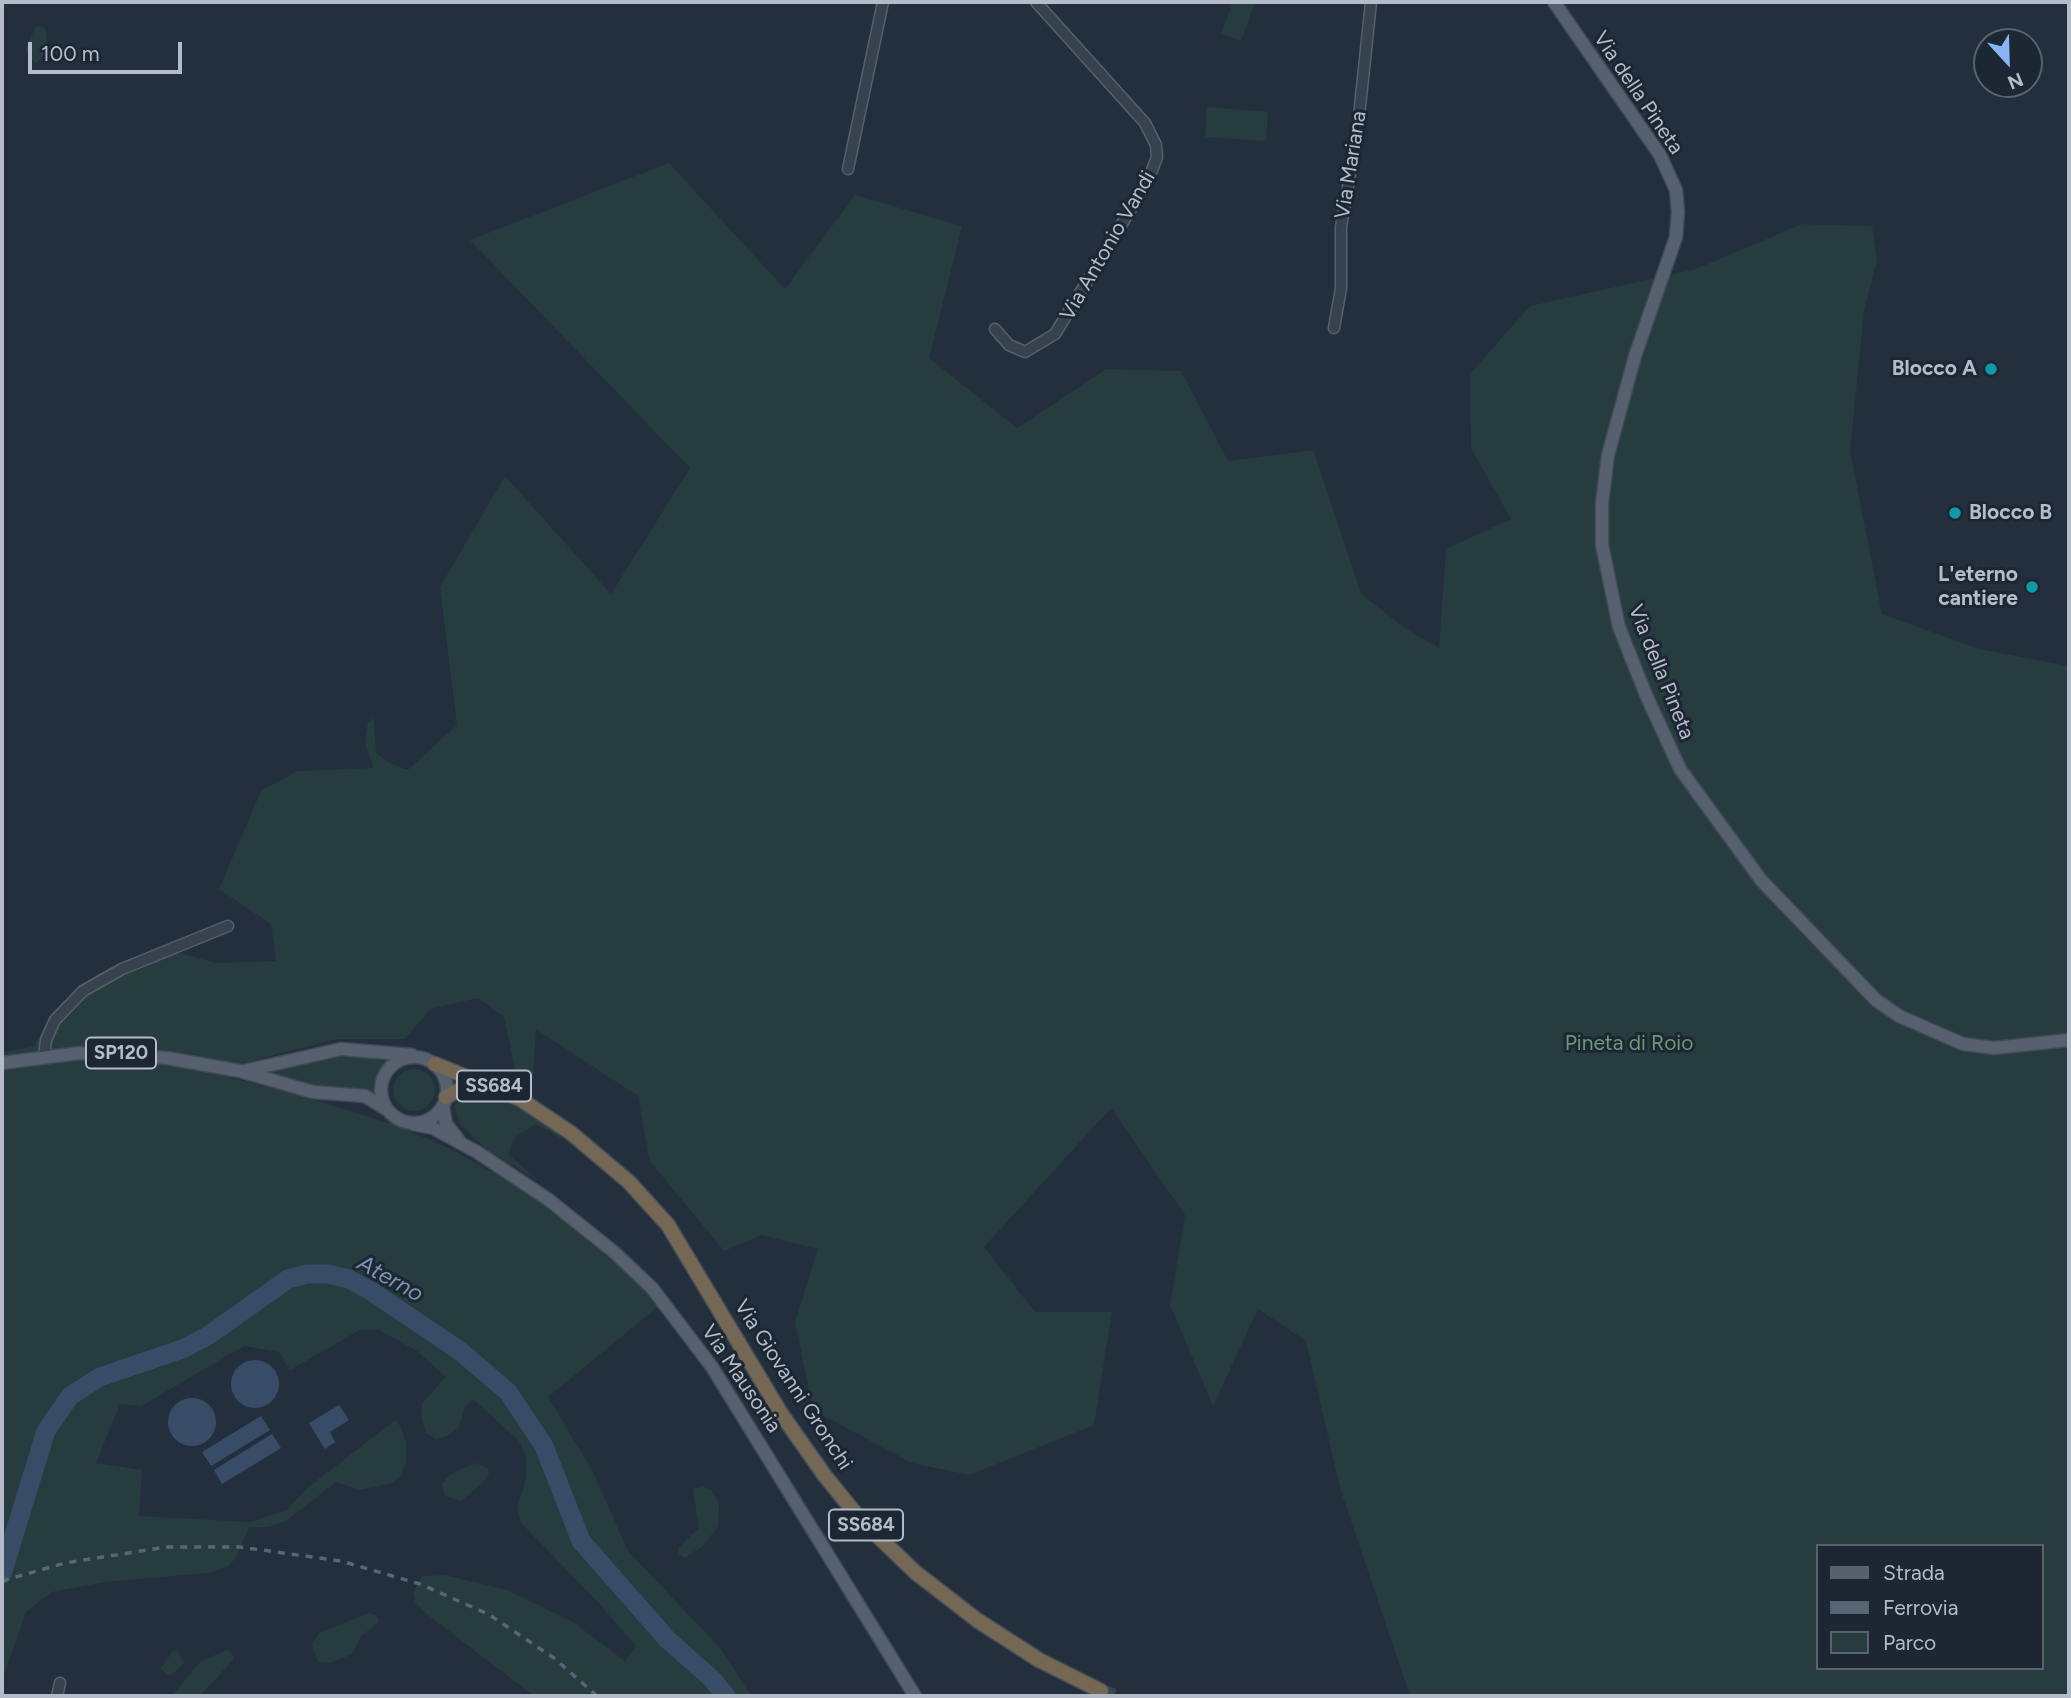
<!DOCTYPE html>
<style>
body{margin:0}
#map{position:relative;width:2071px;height:1698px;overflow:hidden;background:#242f3e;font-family:Figtree,sans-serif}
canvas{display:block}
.frame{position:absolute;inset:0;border:4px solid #b4bcc9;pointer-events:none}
.legend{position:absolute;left:1816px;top:1544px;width:228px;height:126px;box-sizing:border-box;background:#1d2633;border:2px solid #59626f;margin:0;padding:9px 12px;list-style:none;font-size:21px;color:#b4bcc9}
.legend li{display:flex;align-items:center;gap:14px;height:35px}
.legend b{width:35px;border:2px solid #59626f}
.north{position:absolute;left:1973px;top:28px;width:70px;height:70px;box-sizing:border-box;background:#1d2633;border:2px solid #59626f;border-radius:50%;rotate:158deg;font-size:19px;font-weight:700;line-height:28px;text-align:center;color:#b4bcc9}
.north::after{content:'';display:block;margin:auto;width:24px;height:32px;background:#8ab4f8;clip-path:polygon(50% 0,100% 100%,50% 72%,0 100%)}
.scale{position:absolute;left:28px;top:42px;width:154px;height:32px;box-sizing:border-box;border:4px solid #b4bcc9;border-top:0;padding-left:9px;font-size:21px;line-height:24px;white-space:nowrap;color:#b4bcc9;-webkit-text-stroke:5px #1d2633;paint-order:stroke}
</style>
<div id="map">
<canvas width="2071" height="1698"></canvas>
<div class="frame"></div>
<ul class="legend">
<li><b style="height:9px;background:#56606e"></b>Strada</li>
<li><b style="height:9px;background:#5a6575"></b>Ferrovia</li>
<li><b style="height:19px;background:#263c3f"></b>Parco</li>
</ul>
<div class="north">N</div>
<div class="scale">100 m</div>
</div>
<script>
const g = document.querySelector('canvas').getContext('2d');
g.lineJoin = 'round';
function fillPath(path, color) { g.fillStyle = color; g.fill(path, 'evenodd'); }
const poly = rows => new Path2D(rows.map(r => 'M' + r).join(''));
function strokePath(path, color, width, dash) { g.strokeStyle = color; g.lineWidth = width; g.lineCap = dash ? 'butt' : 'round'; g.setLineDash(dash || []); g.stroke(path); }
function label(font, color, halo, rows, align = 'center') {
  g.font = font + ' Figtree,sans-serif'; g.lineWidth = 6; g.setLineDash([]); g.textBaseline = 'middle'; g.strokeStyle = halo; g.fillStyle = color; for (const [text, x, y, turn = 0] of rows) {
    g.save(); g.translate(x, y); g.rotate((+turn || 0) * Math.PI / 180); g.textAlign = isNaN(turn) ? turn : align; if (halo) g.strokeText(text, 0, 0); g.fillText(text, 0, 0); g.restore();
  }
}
fillPath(poly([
 [1233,2,1255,2,1241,41,1221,33],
 [36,26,44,28,47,35,44,55,36,63,29,57,26,48],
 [1207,107,1268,112,1266,141,1205,137],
 [669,163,785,289,855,195,962,226,929,358,1017,428,1106,369,1181,371,1228,461,1313,450,1361,594,1405,628,1439,648,1446,549,1511,519,1471,448,1470,374,1530,306,1696,269,1802,224,1872,226,1877,260,1864,311,1850,451,1882,614,1979,649,2069,666,2069,1696,1410,1696,1340,1488,1306,1341,1258,1309,1213,1406,1170,1305,1185,1215,1111,1108,984,1247,1035,1312,1112,1312,1094,1425,969,1475,912,1463,813,1410,795,1322,818,1249,762,1235,724,1251,649,1160,638,1096,536,1029,533,1079,515,1069,504,1017,478,998,430,1009,405,1039,337,1039,240,1064,168,1051,113,1046,80,1046,2,1057,2,1053,34,1046,55,1010,98,973,176,952,216,963,276,961,271,924,219,889,261,791,298,771,374,768,365,744,368,722,374,718,376,753,392,764,405,769,409,769,457,725,440,587,505,476,611,594,690,468,470,240],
 [1817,1546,2041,1546,2041,1668,1817,1668],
 [361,1057,390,1062,381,1072,376,1092,319,1089,253,1072,328,1058],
 [80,1060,139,1061,197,1069,295,1094,395,1125,449,1148,515,1185,566,1221,644,1288,660,1305,548,1397,593,1472,628,1551,721,1649,751,1696,534,1696,428,1615,415,1602,413,1593,422,1576,444,1575,507,1590,573,1622,625,1661,636,1646,596,1600,521,1523,517,1508,526,1479,526,1456,519,1441,473,1399,465,1407,459,1427,447,1436,436,1439,426,1433,421,1416,422,1403,446,1377,417,1351,379,1330,360,1330,290,1370,279,1352,244,1346,141,1406,120,1404,96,1463,142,1470,139,1516,250,1522,287,1510,307,1488,397,1419,406,1442,406,1463,400,1476,392,1483,359,1490,336,1482,286,1521,268,1527,249,1527,236,1558,227,1567,208,1573,105,1582,52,1592,26,1612,2,1680,2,1070],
 '393 1090a21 21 0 1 1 42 0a21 21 0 1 1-42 0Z',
 [466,1093,484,1093,517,1105,559,1131,562,1139,536,1124,515,1137,508,1154,537,1180,486,1149,460,1124,454,1106],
 [475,1463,487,1468,489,1474,482,1483,461,1501,445,1496,442,1484,449,1475],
 [702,1486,711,1490,719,1504,718,1526,704,1545,685,1558,679,1554,678,1548,699,1528,693,1489],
 [369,1613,376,1615,379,1622,361,1636,352,1654,331,1663,318,1662,312,1645,319,1633],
 [226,1650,231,1651,234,1659,200,1696,172,1696,200,1662],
 [173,1651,178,1652,184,1662,177,1671,167,1676,161,1668]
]), '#263c3f');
fillPath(poly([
 '231 1384a24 24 0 1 1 48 0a24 24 0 1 1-48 0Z',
 '168 1422a24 24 0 1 1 48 0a24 24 0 1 1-48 0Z',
 [339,1405,349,1420,330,1432,335,1442,325,1449,309,1423],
 [261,1416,270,1430,211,1466,202,1452],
 [272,1434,281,1448,222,1484,214,1470]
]), '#394c67');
strokePath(poly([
 [2,1574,46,1431,70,1396,100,1377,185,1348,209,1335,288,1279,307,1274,328,1274,349,1279,371,1291,460,1351,508,1392,544,1446,581,1541,668,1640,712,1679,726,1696]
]), '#394c67', 19);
strokePath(poly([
 [1101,1691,1115,1696]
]), '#3a4453', 14, [14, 7]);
const minor = poly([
 [848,169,883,2],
 [1334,328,1341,288,1341,227,1357,135,1371,2],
 [995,329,1009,345,1025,352,1055,334,1148,181,1157,157,1156,145,1145,123,1036,2],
 [44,1057,46,1040,55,1020,83,991,122,969,228,926],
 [57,1696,60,1683]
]);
const major = poly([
 [1554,2,1660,155,1676,190,1678,212,1676,237,1635,356,1608,455,1602,503,1602,545,1619,627,1646,695,1680,769,1761,880,1876,1000,1899,1016,1963,1044,1994,1048,2069,1040],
 '381 1090a33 33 0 1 1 66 0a33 33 0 1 1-66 0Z',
 [2,1063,80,1053,167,1058,240,1071,313,1092,365,1096,386,1109],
 [244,1071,341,1049,412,1055],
 [443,1107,446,1124,458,1139],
 [413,1124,433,1128,477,1152,549,1200,614,1252,652,1288,712,1367,915,1696]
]);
const highway = poly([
 [435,1064,520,1099,571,1133,629,1182,668,1225,782,1415,825,1476,860,1519,915,1572,977,1620,1039,1660,1101,1691],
 [446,1097,464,1087,483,1089]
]);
strokePath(minor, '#565f6c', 13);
strokePath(major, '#414a57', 15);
strokePath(highway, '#434c59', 17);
strokePath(minor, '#38414e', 10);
strokePath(major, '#56606e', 12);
strokePath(highway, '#746855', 14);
strokePath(poly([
 [2,1581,65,1563,166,1547,240,1547,341,1561,420,1584,488,1614,554,1658,597,1696]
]), '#5a6575', 3.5, [7, 7]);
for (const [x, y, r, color] of [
 [1991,369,7,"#0f9aa8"],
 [1955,513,7,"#0f9aa8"],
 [2032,587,7,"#0f9aa8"]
]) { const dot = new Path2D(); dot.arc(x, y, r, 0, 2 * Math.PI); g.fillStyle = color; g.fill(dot); strokePath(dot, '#1d2633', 2.5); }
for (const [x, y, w] of [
 [121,1053,70],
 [494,1086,74],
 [866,1525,74]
]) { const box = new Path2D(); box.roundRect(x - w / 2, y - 15.5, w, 31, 5); g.fillStyle = '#1d2633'; g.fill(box); strokePath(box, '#b4bcc9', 2); }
label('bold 19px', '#b4bcc9', null, [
 ["SP120",121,1053],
 ["SS684",494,1086],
 ["SS684",866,1525]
]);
label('21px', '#b4bcc9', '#1d2633', [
 ["Via della Pineta",1638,93,56],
 ["Via Mariana",1351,165,-81],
 ["Via Antonio Vandi",1108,246,-60],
 ["Via della Pineta",1661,672,68],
 ["Via Mausonia",741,1379,56],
 ["Via Giovanni Gronchi",793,1385,57]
]);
label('bold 21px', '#b4bcc9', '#1d2633', [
 ["Blocco A",1977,369],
 ["Blocco B",1969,513,"left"],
 ["L'eterno",2018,575],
 ["cantiere",2018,599]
], 'right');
label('21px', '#6b9a76', '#1d2633', [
 ["Pineta di Roio",1629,1044]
]);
label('italic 23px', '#7c92b1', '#1d2633', [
 ["Aterno",390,1279,29]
]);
</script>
